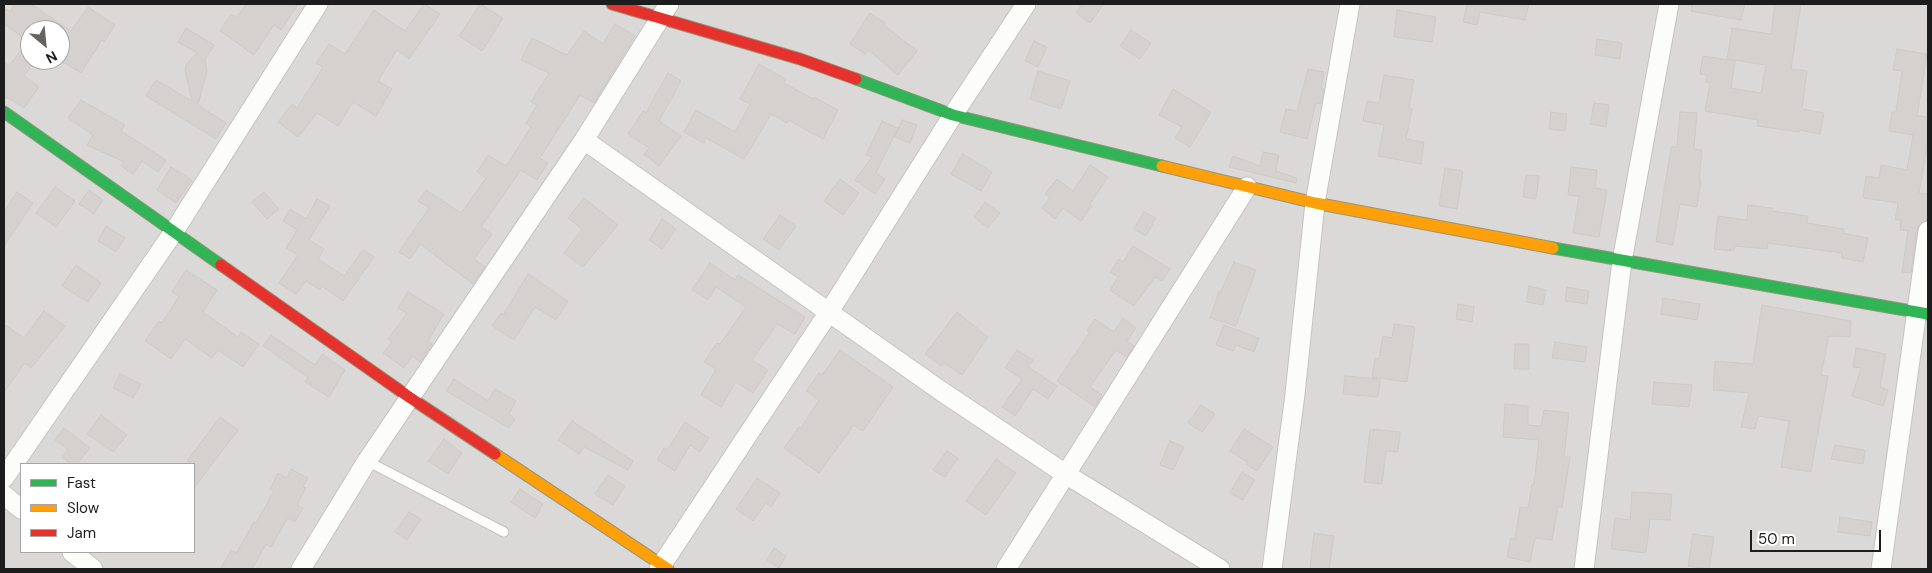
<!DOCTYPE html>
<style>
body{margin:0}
#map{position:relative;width:1932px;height:573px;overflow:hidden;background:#ece9e5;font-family:"DM Sans",sans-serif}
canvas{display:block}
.frame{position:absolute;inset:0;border:5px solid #1d1d1d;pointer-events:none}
.legend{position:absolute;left:20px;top:463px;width:175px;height:90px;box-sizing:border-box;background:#fff;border:1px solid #a5a5a5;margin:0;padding:6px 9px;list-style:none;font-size:15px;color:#1d1d1d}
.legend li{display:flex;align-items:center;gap:10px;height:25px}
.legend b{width:25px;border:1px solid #a5a5a5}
.north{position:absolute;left:20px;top:20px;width:50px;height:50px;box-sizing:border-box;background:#fff;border:1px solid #a5a5a5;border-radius:50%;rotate:152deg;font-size:14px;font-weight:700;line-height:20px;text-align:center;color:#1d1d1d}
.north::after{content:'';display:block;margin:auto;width:18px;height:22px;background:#656463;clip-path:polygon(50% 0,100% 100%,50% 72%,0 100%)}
.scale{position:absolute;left:1750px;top:530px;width:131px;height:22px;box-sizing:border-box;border:2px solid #1d1d1d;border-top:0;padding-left:6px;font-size:15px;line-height:18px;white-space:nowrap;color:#1d1d1d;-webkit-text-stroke:4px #fff;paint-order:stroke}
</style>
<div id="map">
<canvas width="1932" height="573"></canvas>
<div class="frame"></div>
<ul class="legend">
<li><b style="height:6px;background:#30b455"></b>Fast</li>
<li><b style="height:6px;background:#ff9f0a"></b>Slow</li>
<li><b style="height:6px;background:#e5322d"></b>Jam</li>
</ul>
<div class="north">N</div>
<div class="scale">50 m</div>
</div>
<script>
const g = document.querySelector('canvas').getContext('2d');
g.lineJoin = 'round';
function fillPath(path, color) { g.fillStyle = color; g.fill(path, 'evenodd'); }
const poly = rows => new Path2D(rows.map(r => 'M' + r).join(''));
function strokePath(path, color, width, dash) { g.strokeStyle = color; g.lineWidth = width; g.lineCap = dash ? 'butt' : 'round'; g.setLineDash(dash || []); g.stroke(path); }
fillPath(poly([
 [4,4,1928,4,1928,569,4,569],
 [30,30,60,30,60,60,30,60],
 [21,464,194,464,194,552,21,552]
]), '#dbd9d7');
const building = poly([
 [15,4,31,4,71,31,88,7,115,25,104,42,102,40,81,73,60,60,60,30,30,30,30,68,24,76,39,87,24,108,12,100,4,97,4,62,9,66,28,41,4,24,4,8,10,12,15,4],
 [246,4,298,4,281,30,274,25,254,55,220,31,231,14,237,18,246,4],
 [424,4,440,14,409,59,397,50,378,81,392,89,376,116,353,102,338,126,317,113,298,137,278,122,292,104,297,108,323,67,316,63,329,44,345,54,374,10,405,31,424,4],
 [480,4,503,18,482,51,459,36,480,4],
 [1082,4,1104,4,1090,23,1076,13,1082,4],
 [1467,4,1529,4,1525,20,1480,12,1477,25,1463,22,1467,4],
 [1692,4,1745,4,1741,20,1691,11,1692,4],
 [1775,4,1801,4,1791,69,1807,71,1802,109,1824,113,1820,134,1799,130,1799,132,1757,126,1758,120,1705,111,1710,83,1706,82,1707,75,1700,74,1703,56,1735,61,1731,88,1761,93,1766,65,1727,59,1732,28,1771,34,1775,4],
 [1397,10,1436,17,1432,42,1394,37,1397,10],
 [870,13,885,23,884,25,917,51,898,75,868,50,865,54,850,44,870,13],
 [615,24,635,36,594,103,580,95,540,158,548,163,537,180,521,170,481,227,492,234,474,259,485,267,473,284,420,244,410,259,399,252,429,208,418,201,426,190,461,213,486,178,477,172,488,155,506,166,531,127,526,123,537,105,531,102,549,73,521,60,532,38,567,55,584,31,603,44,615,24],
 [186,28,214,45,205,59,207,71,198,105,226,123,216,139,146,96,156,80,192,101,185,70,186,65,197,53,178,42,186,28],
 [1131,30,1151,43,1140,59,1120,46,1131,30],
 [1597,39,1622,43,1620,59,1595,55,1597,39],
 [1034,41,1047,47,1038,67,1025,61,1034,41],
 [1897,49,1927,54,1917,116,1928,117,1928,140,1919,193,1928,194,1928,212,1927,220,1919,224,1917,229,1911,273,1902,272,1908,231,1900,230,1901,220,1895,220,1898,203,1863,198,1866,176,1879,178,1881,165,1907,170,1913,135,1889,131,1892,112,1896,112,1902,71,1893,70,1897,49],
 [759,64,786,79,784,83,813,99,814,97,838,110,823,139,788,120,787,123,771,114,744,159,706,138,704,143,684,132,696,110,735,132,750,104,740,99,759,64],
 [1308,69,1324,72,1321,89,1324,89,1321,104,1316,103,1307,139,1280,132,1286,109,1297,111,1308,69],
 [1038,71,1070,81,1061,109,1030,99,1038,71],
 [668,73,681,81,659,121,681,136,659,166,644,154,649,148,628,134,643,111,646,113,668,73],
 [1384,75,1414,80,1409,108,1412,109,1406,139,1424,142,1421,164,1378,156,1384,125,1363,121,1367,101,1379,103,1384,75],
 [1173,89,1211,112,1190,147,1175,138,1182,127,1159,115,1173,89],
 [81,100,125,125,121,131,166,160,158,172,142,161,133,174,121,166,124,162,87,145,93,135,68,118,81,100],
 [1594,103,1609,105,1606,127,1590,124,1594,103],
 [1551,112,1567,114,1565,131,1549,129,1551,112],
 [1680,112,1697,113,1694,149,1702,150,1699,180,1701,180,1697,207,1680,204,1673,245,1656,242,1671,147,1677,147,1680,112],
 [902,120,917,125,910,143,895,137,902,120],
 [882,121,898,128,876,173,885,179,875,194,855,180,872,157,866,155,882,121],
 [1263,152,1279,155,1276,171,1297,178,1296,183,1229,167,1233,156,1260,166,1263,152],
 [963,154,992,172,981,191,951,174,963,154],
 [1090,165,1108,177,1090,204,1092,206,1081,221,1063,208,1055,219,1042,208,1050,198,1045,194,1057,179,1073,191,1090,165],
 [171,167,192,180,176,203,157,190,171,167],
 [1571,167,1597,170,1595,188,1607,190,1599,237,1573,233,1579,196,1568,195,1571,167],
 [1445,168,1463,171,1457,209,1439,206,1445,168],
 [1526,175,1539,176,1536,199,1523,197,1526,175],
 [840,179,859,193,843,215,824,201,840,179],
 [55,187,75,201,56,227,36,213,55,187],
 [89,190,103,200,94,214,79,204,89,190],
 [17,192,33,203,4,246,4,212,17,192],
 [264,192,279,209,267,219,252,202,264,192],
 [584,198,618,225,583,267,564,253,582,229,568,218,584,198],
 [317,199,330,206,309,240,324,249,318,259,344,276,363,250,374,257,343,301,322,286,320,290,306,281,296,294,279,283,298,255,286,248,297,230,283,221,290,209,306,219,317,199],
 [985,202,1000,213,988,228,974,217,985,202],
 [1748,205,1772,208,1772,211,1808,216,1807,223,1844,229,1843,233,1868,238,1863,262,1841,258,1842,253,1768,243,1767,249,1735,246,1734,251,1714,249,1718,216,1747,220,1748,205],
 [1144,212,1156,218,1146,236,1134,229,1144,212],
 [780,215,796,226,779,250,763,239,780,215],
 [662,219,676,229,662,249,649,240,662,219],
 [106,226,125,238,116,252,98,241,106,226],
 [1133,246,1170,269,1162,281,1155,277,1134,306,1110,290,1118,277,1110,272,1119,259,1123,262,1133,246],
 [1234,262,1256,270,1236,326,1210,318,1219,291,1221,291,1234,262],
 [710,263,735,280,738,275,805,317,795,334,777,324,752,360,768,370,753,393,736,382,721,407,701,395,716,369,704,362,717,343,720,344,746,307,716,287,708,300,692,290,710,263],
 [76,265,101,283,88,302,62,286,76,265],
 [186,270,217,290,203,312,238,337,241,332,259,344,243,367,218,350,212,358,185,339,171,359,145,341,159,321,162,323,179,296,172,292,186,270],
 [528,274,568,301,556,320,535,307,514,340,492,326,501,313,503,315,528,274],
 [1529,286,1546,290,1543,305,1526,302,1529,286],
 [1567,287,1589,291,1587,304,1565,301,1567,287],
 [408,292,444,314,428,341,432,344,420,362,412,356,404,368,383,353,392,342,388,339,407,313,398,308,408,292],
 [1663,298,1700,304,1697,320,1661,314,1663,298],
 [1458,304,1474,307,1472,322,1456,319,1458,304],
 [1762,305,1851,321,1850,337,1829,336,1821,375,1828,376,1811,472,1781,467,1789,421,1758,416,1755,429,1741,427,1749,393,1713,390,1715,361,1753,364,1762,305],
 [44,311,65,326,31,368,25,363,4,392,4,324,24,338,44,311],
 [957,312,988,337,962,375,944,363,941,366,925,354,957,312],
 [1123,318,1136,328,1127,341,1134,346,1127,357,1116,350,1090,387,1102,395,1095,407,1057,381,1090,332,1087,330,1095,319,1114,332,1123,318],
 [1394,324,1415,327,1407,382,1372,377,1375,358,1379,359,1383,336,1392,338,1394,324],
 [1224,325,1259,338,1254,352,1236,345,1233,351,1216,345,1224,325],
 [271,335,315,365,322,354,345,370,329,397,305,382,308,377,263,346,271,335],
 [1555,342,1587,347,1585,362,1552,358,1555,342],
 [1515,344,1529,344,1529,369,1514,369,1515,344],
 [1856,348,1886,354,1880,387,1888,390,1883,406,1852,396,1861,368,1853,367,1856,348],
 [840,350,893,387,863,431,854,425,819,473,784,448,799,427,801,428,819,400,806,391,819,373,822,375,840,350],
 [1017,350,1033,360,1028,367,1057,386,1048,399,1033,389,1015,416,1002,407,1022,379,1005,368,1017,350],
 [120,374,141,384,133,398,113,388,120,374],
 [1345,376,1380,379,1378,397,1343,394,1345,376],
 [454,379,488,401,495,389,516,401,509,414,515,419,509,428,446,391,454,379],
 [1654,382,1692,385,1689,407,1652,404,1654,382],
 [1505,404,1528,406,1528,425,1541,426,1544,410,1569,413,1564,457,1570,457,1562,507,1558,507,1552,540,1535,538,1530,562,1507,557,1511,538,1515,539,1520,507,1528,508,1532,484,1534,484,1539,440,1503,437,1505,404],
 [1201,405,1215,414,1202,432,1188,423,1201,405],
 [101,415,127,435,113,452,87,434,101,415],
 [220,417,238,430,194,488,194,464,187,461,220,417],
 [572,421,633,461,628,470,584,447,579,454,558,440,572,421],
 [685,422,709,438,700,452,690,445,675,471,657,460,664,448,667,450,685,422],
 [64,428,90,448,77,464,71,464,62,457,68,449,55,440,64,428],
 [1244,429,1273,447,1257,471,1246,464,1247,462,1230,451,1244,429],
 [1370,429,1400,432,1398,452,1386,451,1382,484,1364,482,1370,429],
 [444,439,462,453,448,474,428,461,444,439],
 [1170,441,1184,447,1173,470,1160,465,1170,441],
 [1835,445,1865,450,1863,464,1831,459,1835,445],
 [947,451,958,458,945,477,933,470,947,451],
 [996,459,1016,473,986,515,966,501,996,459],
 [291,469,308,478,303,487,306,488,297,505,303,508,295,522,288,518,271,547,266,544,252,569,220,569,231,550,236,553,254,522,256,523,274,491,270,489,278,473,287,478,291,469],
 [1242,472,1255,480,1243,500,1230,493,1242,472],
 [608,475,625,486,613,505,595,494,608,475],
 [757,478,780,493,771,507,766,503,753,521,736,509,757,478],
 [520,489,543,504,535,518,511,502,520,489],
 [1632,492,1672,494,1670,520,1650,519,1646,553,1611,549,1615,518,1630,520,1632,492],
 [409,512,421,519,407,540,395,532,409,512],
 [1840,517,1872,522,1870,536,1838,532,1840,517],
 [1314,533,1334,536,1329,569,1310,569,1314,533],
 [1693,534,1714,537,1709,569,1688,566,1693,534],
 [774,548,786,556,779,568,767,560,774,548]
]);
fillPath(building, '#d4d1ce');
strokePath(building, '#cfcac6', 1);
const lane = poly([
 [367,461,504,532]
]);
const street = poly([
 [584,140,941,391,1067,475,1220,569],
 [4,478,173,233,318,4],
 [4,495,21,509],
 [72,552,93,569],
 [301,569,367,461,584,140,669,4],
 [659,569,829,312,953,115,1026,4],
 [1006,569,1247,187],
 [1272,569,1295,394,1315,203,1350,4],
 [1584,569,1622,261,1669,4],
 [1881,569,1928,231]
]);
const fast = poly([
 [856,79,953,115,1162,166],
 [4,112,221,265],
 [1553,248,1928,314]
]);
const slow = poly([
 [1162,166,1315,203,1553,248],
 [495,454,668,569]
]);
const jam = poly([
 [612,4,800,59,856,79],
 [221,265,409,397,495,454]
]);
strokePath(lane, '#c4c3c1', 11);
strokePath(street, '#c4c3c1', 21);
strokePath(fast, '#95957c', 13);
strokePath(slow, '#95957c', 13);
strokePath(jam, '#95957c', 13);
strokePath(lane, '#fcfcfb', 9);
strokePath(street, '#fcfcfb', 19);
strokePath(fast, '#30b455', 11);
strokePath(slow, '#ff9f0a', 11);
strokePath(jam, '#e5322d', 11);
</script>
